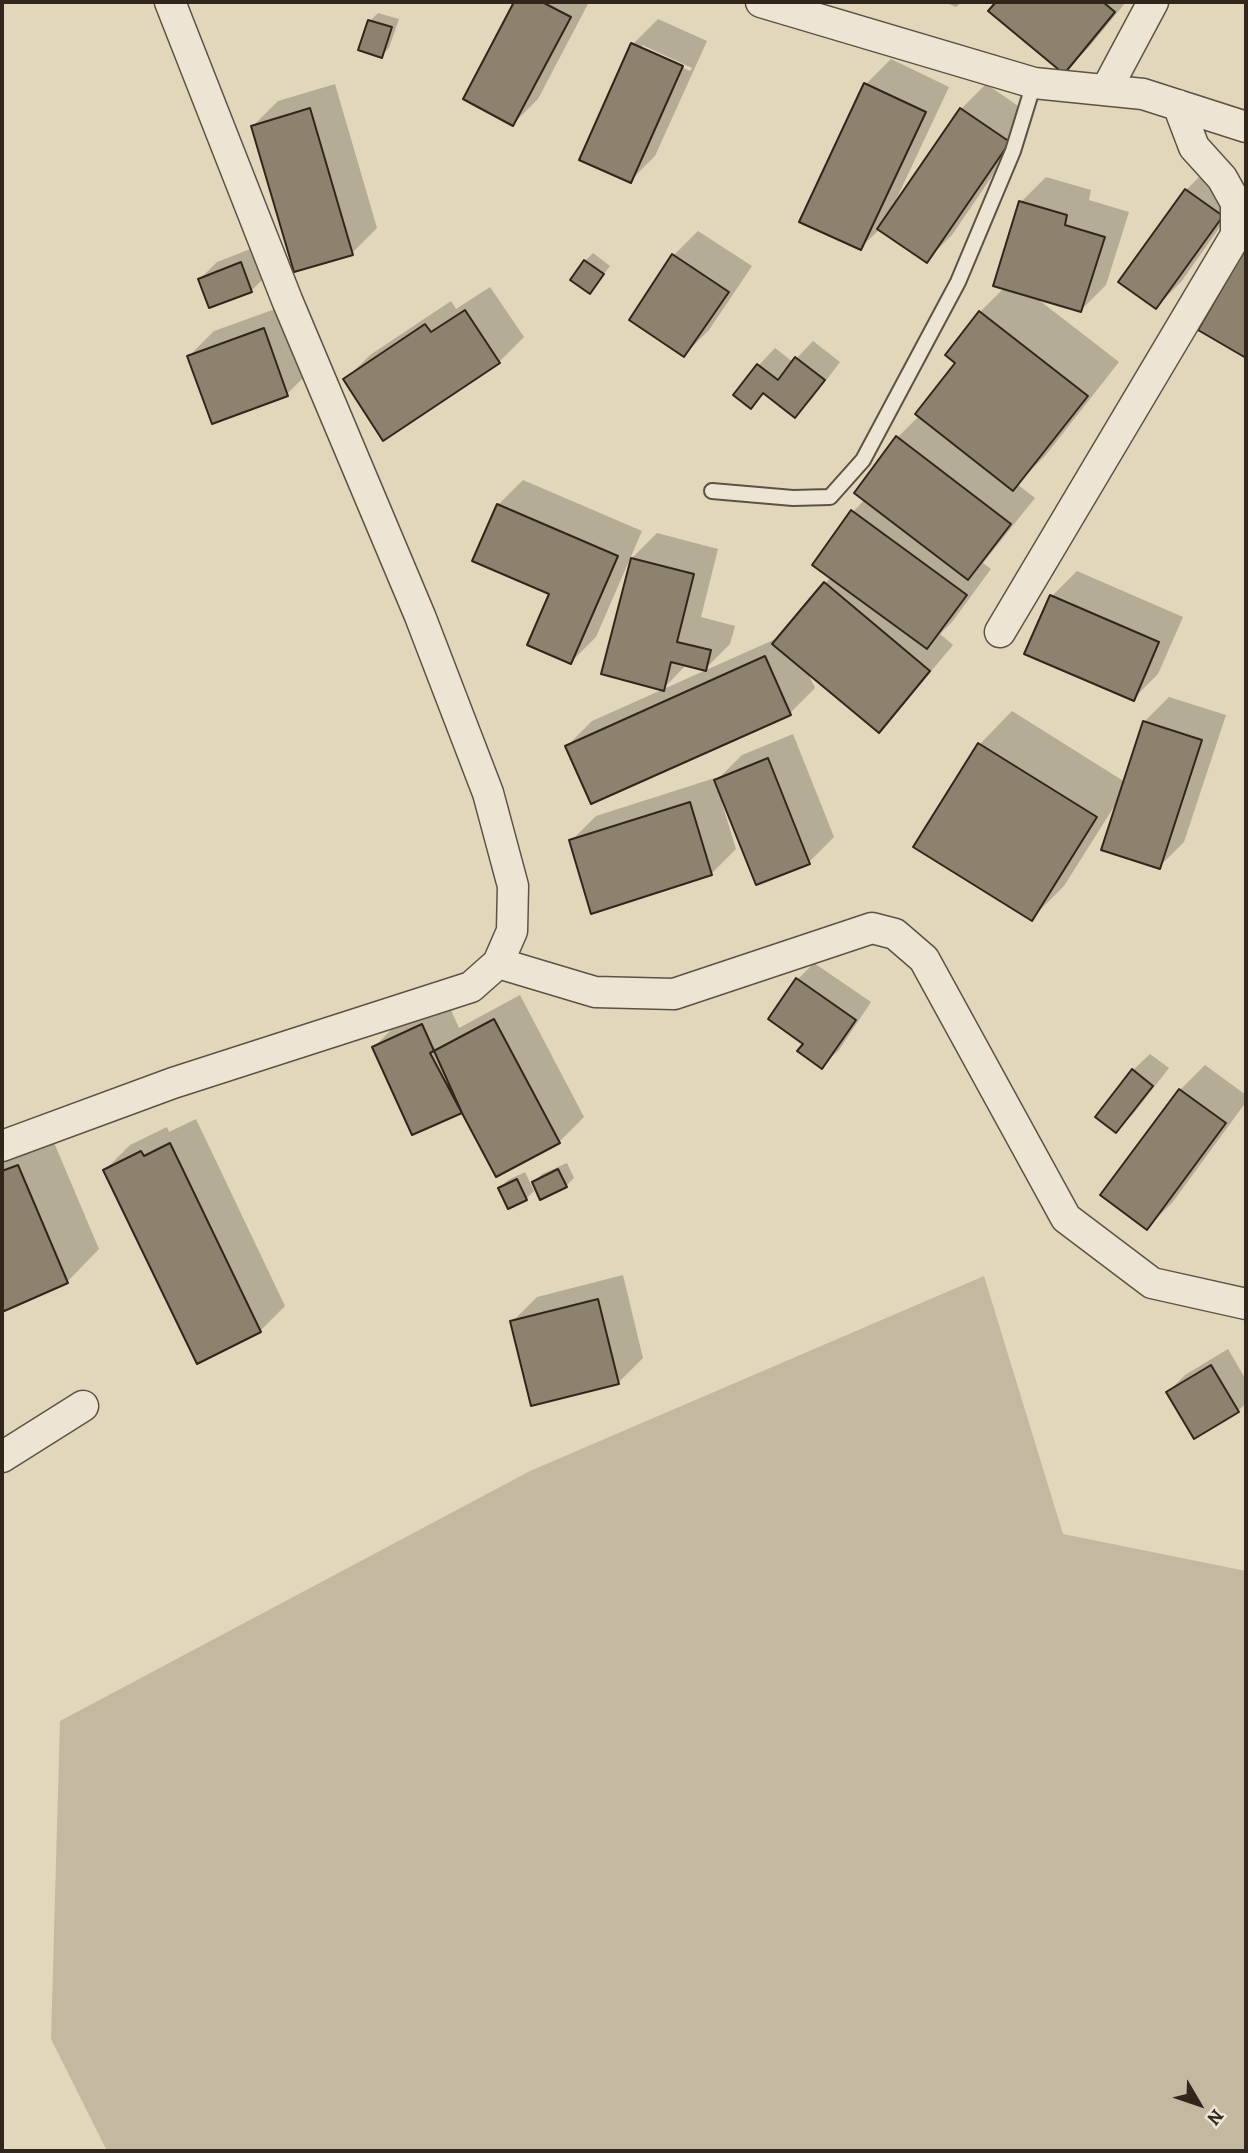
<!DOCTYPE html>
<style>
body{margin:0}
#map{position:relative;width:1248px;height:2153px;overflow:hidden;background:#e2d7bb;font-family:Alegreya,serif}
canvas{display:block}
.frame{position:absolute;inset:0;border:4px solid #31261b;pointer-events:none}
.north{position:absolute;left:1164px;top:2069px;width:70px;height:70px;-webkit-text-stroke:5px #ece5d3;paint-order:stroke;rotate:129deg;font-size:19px;font-weight:700;line-height:28px;text-align:center;color:#31261b}
.north::after{content:'';display:block;margin:auto;width:24px;height:32px;background:#31261b;clip-path:polygon(50% 0,100% 100%,50% 72%,0 100%)}
</style>
<div id="map">
<canvas width="1248" height="2153"></canvas>
<div class="frame"></div>
<div class="north">N</div>
</div>
<script>
const g = document.querySelector('canvas').getContext('2d');
g.lineJoin = 'round';
function fillPath(path, color) { g.fillStyle = color; g.fill(path, 'evenodd'); }
const poly = rows => new Path2D(rows.map(r => 'M' + r).join(''));
function strokePath(path, color, width, dash) { g.strokeStyle = color; g.lineWidth = width; g.lineCap = dash ? 'butt' : 'round'; g.setLineDash(dash || []); g.stroke(path); }
fillPath(poly([
 [984,1276,1063,1534,1246,1571,1246,2151,107,2151,51,2039,60,1721,530,1471]
]), '#c4b9a0');
fillPath(poly([
 [516,2,589,2,538,99,513,124,465,99],
 [944,2,962,2,956,7],
 [999,2,1126,2,1089,47,1064,72,991,11],
 [378,13,399,19,389,48,381,56,370,21],
 [658,19,707,41,655,156,630,181,581,159,633,44],
 [642,45,692,68,690,71,642,49],
 [891,59,949,87,895,202,897,203,961,109,986,84,1033,116,952,235,927,260,880,229,860,248,866,84],
 [335,84,377,228,352,253,253,126,278,101],
 [1211,165,1246,190,1181,282,1156,307,1121,281,1186,190],
 [1046,177,1091,190,1089,200,1129,212,1106,285,1081,310,1035,297,1119,362,1045,456,1017,484,1035,498,983,563,991,569,952,622,940,634,953,645,903,705,878,730,807,671,815,688,790,713,567,746,592,721,780,637,831,577,853,512,865,499,897,438,920,415,957,363,947,354,980,312,1005,287,1021,202],
 [698,231,752,266,709,330,684,355,674,255],
 [258,246,268,274,251,291,200,279,217,262],
 [1246,251,1246,356,1200,330],
 [593,253,610,266,590,292,585,261],
 [490,287,524,337,499,362,345,380,370,355,451,301,456,309],
 [289,304,312,369,287,394,213,422,189,356,214,331],
 [813,341,840,362,812,399,795,416,765,393,751,407,736,395,759,365,775,348,793,362],
 [523,480,642,531,596,637,571,662,552,593,498,505],
 [657,533,718,549,701,617,735,626,730,644,705,669,687,664,663,689,632,558],
 [1077,571,1183,617,1158,674,1133,699,1052,596],
 [1169,697,1226,715,1184,842,1159,867,1117,802,1064,886,1032,918,915,846,980,744,1012,711,1125,782,1144,722],
 [793,734,834,837,809,862,725,802,722,803,736,849,711,874,571,841,596,816,715,778,716,781,742,755],
 [814,963,871,1002,839,1050,822,1066,805,1043,798,979],
 [520,995,584,1117,559,1142,462,1110,374,1047,399,1022,447,1001,459,1028],
 [1150,1054,1169,1068,1133,1114,1116,1131,1133,1070],
 [1205,1065,1246,1095,1246,1102,1172,1203,1147,1228,1102,1195,1180,1090],
 [196,1119,285,1306,260,1331,105,1170,130,1145,167,1127,169,1132],
 [50,1133,99,1249,67,1282,2,1310,2,1154],
 [567,1163,574,1178,566,1186,534,1182,542,1174],
 [525,1172,534,1191,526,1199,500,1188,508,1180],
 [623,1275,643,1358,618,1383,512,1322,537,1297],
 [1228,1349,1246,1380,1246,1403,1238,1411,1168,1392,1185,1375]
]), '#0003');
const building = poly([
 [514,2,542,2,571,17,513,126,463,99,514,2],
 [996,2,1103,2,1115,12,1064,74,988,11,996,2],
 [368,20,392,27,382,58,358,50,368,20],
 [631,43,683,66,631,183,579,160,631,43],
 [864,83,926,112,861,250,799,222,864,83],
 [310,108,353,255,294,272,251,126,310,108],
 [960,108,1010,142,927,263,877,229,960,108],
 [1185,189,1223,216,1156,309,1118,282,1185,189],
 [1019,201,1067,215,1065,225,1105,237,1081,312,993,286,1019,201],
 [1246,247,1246,358,1198,330,1246,247],
 [672,254,729,292,684,357,629,320,672,254],
 [584,260,604,274,590,294,570,280,584,260],
 [241,262,252,292,209,308,198,279,241,262],
 [465,310,500,363,383,441,343,379,425,324,431,332,465,310],
 [979,311,1088,396,1013,491,915,414,955,363,945,355,979,311],
 [264,328,288,396,212,424,187,356,264,328],
 [795,357,825,380,795,418,763,393,751,409,733,395,757,364,778,380,795,357],
 [896,436,1011,524,968,580,854,493,896,436],
 [497,504,618,556,571,664,527,645,549,594,472,561,497,504],
 [851,510,967,595,927,649,812,565,851,510],
 [631,558,694,574,677,642,711,650,706,671,671,662,664,691,601,674,631,558],
 [824,582,930,671,879,733,772,644,824,582],
 [1050,595,1159,642,1134,701,1024,654,1050,595],
 [765,656,791,715,591,804,565,746,765,656],
 [1143,721,1202,740,1160,869,1101,850,1143,721],
 [978,743,1097,817,1032,921,913,847,978,743],
 [768,758,810,864,756,885,714,780,768,758],
 [690,802,712,875,591,914,569,840,690,802],
 [796,978,856,1020,822,1069,797,1051,803,1044,768,1019,796,978],
 [494,1019,560,1143,496,1177,430,1053,494,1019],
 [422,1024,462,1113,412,1135,372,1047,422,1024],
 [1132,1069,1153,1086,1116,1133,1095,1117,1132,1069],
 [1179,1089,1226,1123,1147,1230,1100,1195,1179,1089],
 [170,1143,261,1332,197,1364,103,1170,141,1151,144,1156,170,1143],
 [18,1165,68,1283,2,1312,2,1171,18,1165],
 [558,1169,567,1187,540,1200,532,1182,558,1169],
 [517,1179,527,1200,508,1209,498,1188,517,1179],
 [598,1299,619,1384,531,1406,510,1321,598,1299],
 [1211,1365,1239,1412,1194,1439,1166,1392,1211,1365]
]);
fillPath(building, '#8d826e');
strokePath(building, '#31261b', 2);
const service = poly([
 [712,491,793,498,830,497,863,460,958,282,1013,151,1034,83]
]);
const minor = poly([
 [761,2,1034,83,1143,94,1246,127],
 [1106,90,1153,2],
 [1000,632,1236,235,1236,203,1222,178,1194,147,1178,105],
 [498,963,595,992,674,994,872,928,895,934,924,959,1066,1218,1152,1283,1246,1304],
 [2,1146,173,1083,471,987,498,963,512,931,513,886,488,793,420,616,287,300,170,2],
 [2,1457,83,1406]
]);
strokePath(service, '#5d5243', 18);
strokePath(minor, '#5d5243', 33);
strokePath(service, '#ece5d3', 14);
strokePath(minor, '#ece5d3', 30);
</script>
